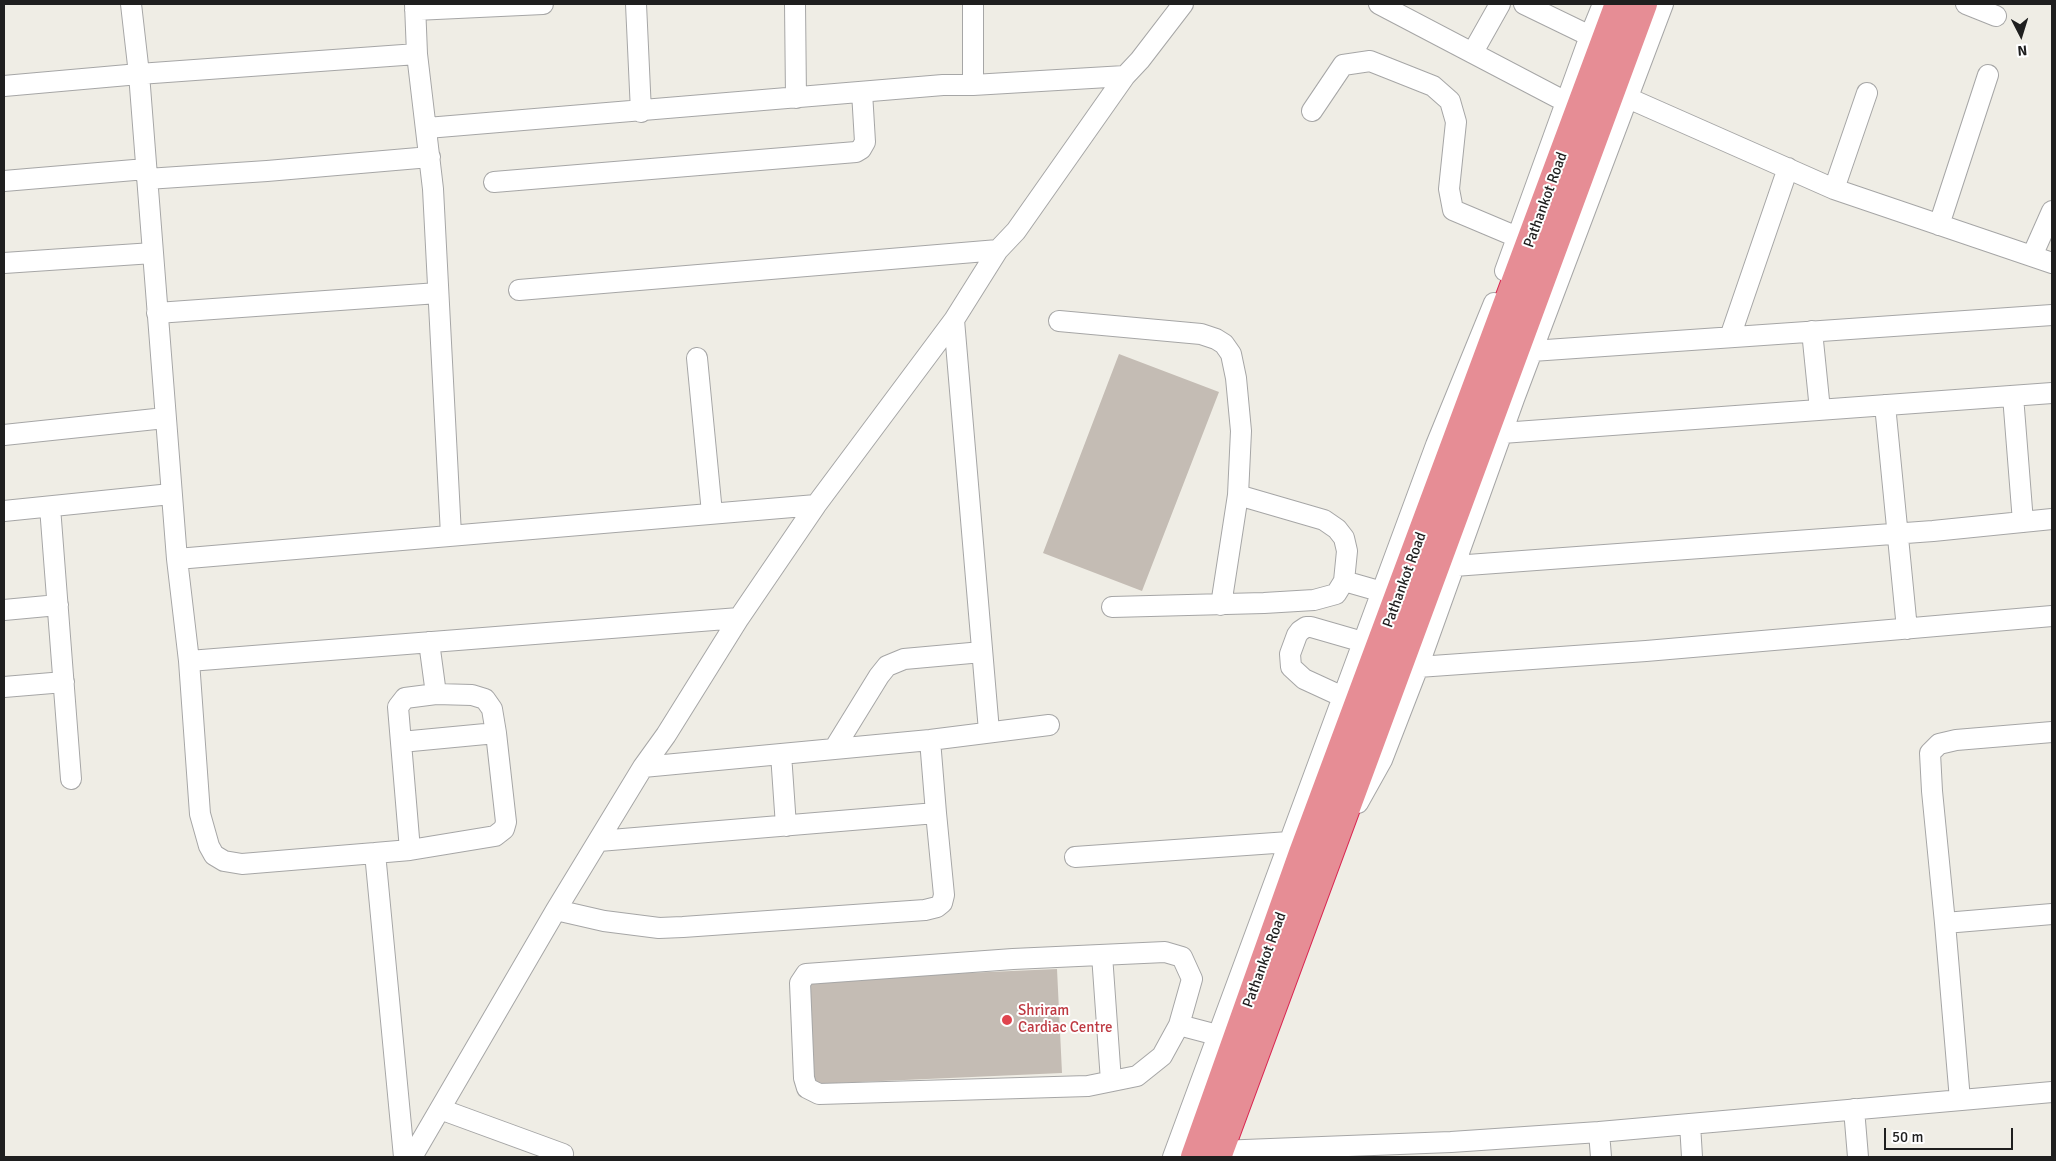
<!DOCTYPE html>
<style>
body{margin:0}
#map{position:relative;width:2056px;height:1161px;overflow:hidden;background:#efede5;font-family:Signika,sans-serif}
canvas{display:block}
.frame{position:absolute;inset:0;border:5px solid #1f1f1f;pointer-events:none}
.north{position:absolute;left:1996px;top:10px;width:50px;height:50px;-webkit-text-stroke:4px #fff;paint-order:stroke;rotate:175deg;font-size:14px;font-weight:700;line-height:20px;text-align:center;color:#1f1f1f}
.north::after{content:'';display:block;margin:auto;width:18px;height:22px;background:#1f1f1f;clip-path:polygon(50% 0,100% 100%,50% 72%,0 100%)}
.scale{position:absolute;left:1884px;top:1128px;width:129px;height:22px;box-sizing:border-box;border:2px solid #1f1f1f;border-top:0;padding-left:6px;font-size:15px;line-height:18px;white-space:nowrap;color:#1f1f1f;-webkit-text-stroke:4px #fff;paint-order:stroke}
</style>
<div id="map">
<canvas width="2056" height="1161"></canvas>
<div class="frame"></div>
<div class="north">N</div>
<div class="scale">50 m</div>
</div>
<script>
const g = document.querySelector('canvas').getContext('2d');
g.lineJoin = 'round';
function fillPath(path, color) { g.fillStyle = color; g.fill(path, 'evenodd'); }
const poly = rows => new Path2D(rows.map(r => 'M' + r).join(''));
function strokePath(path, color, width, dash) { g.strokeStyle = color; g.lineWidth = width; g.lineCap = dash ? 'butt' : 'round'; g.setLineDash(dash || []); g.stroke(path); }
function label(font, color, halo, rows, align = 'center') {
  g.font = font + ' Signika,sans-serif'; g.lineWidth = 4; g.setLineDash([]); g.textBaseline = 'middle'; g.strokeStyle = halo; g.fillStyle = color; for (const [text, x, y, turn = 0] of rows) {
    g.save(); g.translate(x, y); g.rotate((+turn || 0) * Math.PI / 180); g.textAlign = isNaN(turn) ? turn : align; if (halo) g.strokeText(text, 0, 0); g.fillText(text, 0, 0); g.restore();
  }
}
fillPath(poly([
 [1119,354,1219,392,1142,591,1043,553],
 [1057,969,1062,1073,814,1084,809,980]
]), '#c4bcb4');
const minor = poly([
 [131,4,139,74,177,559,189,661,200,814,209,846,214,855,224,861,242,864,375,853,404,1157],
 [415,4,417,54,433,189,451,535],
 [636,4,641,112],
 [795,4,796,98],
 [973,4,973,85],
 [1379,4,1566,102],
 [1524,4,1590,36],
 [1966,4,1996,16],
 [415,10,543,4],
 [1473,52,1500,4],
 [4,86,139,74,417,54],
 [1628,98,1834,189,2052,263],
 [1312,111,1343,65,1370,61,1433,86,1450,101,1456,122,1449,189,1453,210,1517,237],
 [427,128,943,85,973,85,1125,76],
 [147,179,267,171,430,157],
 [4,181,146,169],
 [494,182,856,152,861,149,865,142,862,92],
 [1834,189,1867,93],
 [1939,225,1988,75],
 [2032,256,2052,211],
 [4,263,153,253],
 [1505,271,1590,36,1603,4],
 [519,290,998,250],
 [157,313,438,293],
 [954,320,989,731],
 [1059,321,1201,334,1216,339,1224,344,1231,354,1236,378,1241,431,1238,495,1221,605],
 [1812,331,1820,410],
 [1730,337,1788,168],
 [1532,351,2052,315],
 [697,358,712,513],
 [2013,396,2023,522],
 [1885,405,1907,629],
 [1502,433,2052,393],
 [4,435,165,418],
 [50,507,71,779],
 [4,511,171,494],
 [177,559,816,505],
 [1454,566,1933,531,2052,519],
 [1344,581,1393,595],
 [1112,607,1264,603,1314,600,1336,594,1344,581,1347,551,1344,538,1337,529,1324,520,1238,495],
 [4,610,58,605],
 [429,642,436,694,472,695,485,699,492,709,496,733],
 [189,661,739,618],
 [1418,667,1646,651,2052,616],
 [4,687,64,682],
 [1354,702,1304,679,1291,667,1290,654,1297,635,1300,631,1306,627,1311,627,1363,642],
 [834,749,879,676,887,666,904,659,982,652],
 [781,754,786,826],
 [643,767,930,740,1049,725],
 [1358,803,1382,760,1418,667,1514,399,1663,4],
 [599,841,936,813,930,740],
 [410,850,398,707,405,698,436,694],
 [375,853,410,850,495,836,504,829,506,822,496,733,401,742],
 [1075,857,1289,842],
 [556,910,604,921,659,928,683,927,925,910,937,907,942,903,944,895,936,813],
 [1945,923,1932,791,1930,753,1939,744,1956,740,2052,732],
 [1102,955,1111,1081],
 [1179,1025,1192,979,1182,957,1165,952,1013,959,806,974,800,983,804,1078,807,1088,819,1094,1088,1086,1137,1076,1162,1056,1179,1025,1217,1035],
 [1960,1100,1945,923,2052,914],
 [440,1109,563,1154],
 [1854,1109,1858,1157],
 [1690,1124,1692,1157],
 [1599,1132,1601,1157],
 [1219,1151,1451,1142,1599,1132,2052,1092],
 [412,1157,556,910,643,767,666,735,739,618,816,505,954,320,998,250,1016,231,1125,76,1140,60,1183,4],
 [1173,1157,1436,445,1494,303]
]);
const highway = poly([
 [1195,1157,1303,853,1619,4],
 [1217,1157,1643,4]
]);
strokePath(minor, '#a6a6a6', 22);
strokePath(highway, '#d92651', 30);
strokePath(minor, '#fff', 20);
strokePath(highway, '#e68d95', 28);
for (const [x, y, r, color] of [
 [1007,1020,6,"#e0444e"]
]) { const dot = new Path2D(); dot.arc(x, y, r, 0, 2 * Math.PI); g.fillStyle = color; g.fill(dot); strokePath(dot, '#fff', 2); }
label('15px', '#1f1f1f', '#fff', [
 ["Pathankot Road",1546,200,-70],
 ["Pathankot Road",1405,580,-70],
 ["Pathankot Road",1265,960,-70]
]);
label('15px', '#be3a42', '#fff', [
 ["Shriram",1018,1011],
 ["Cardiac Centre",1018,1028]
], 'left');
</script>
